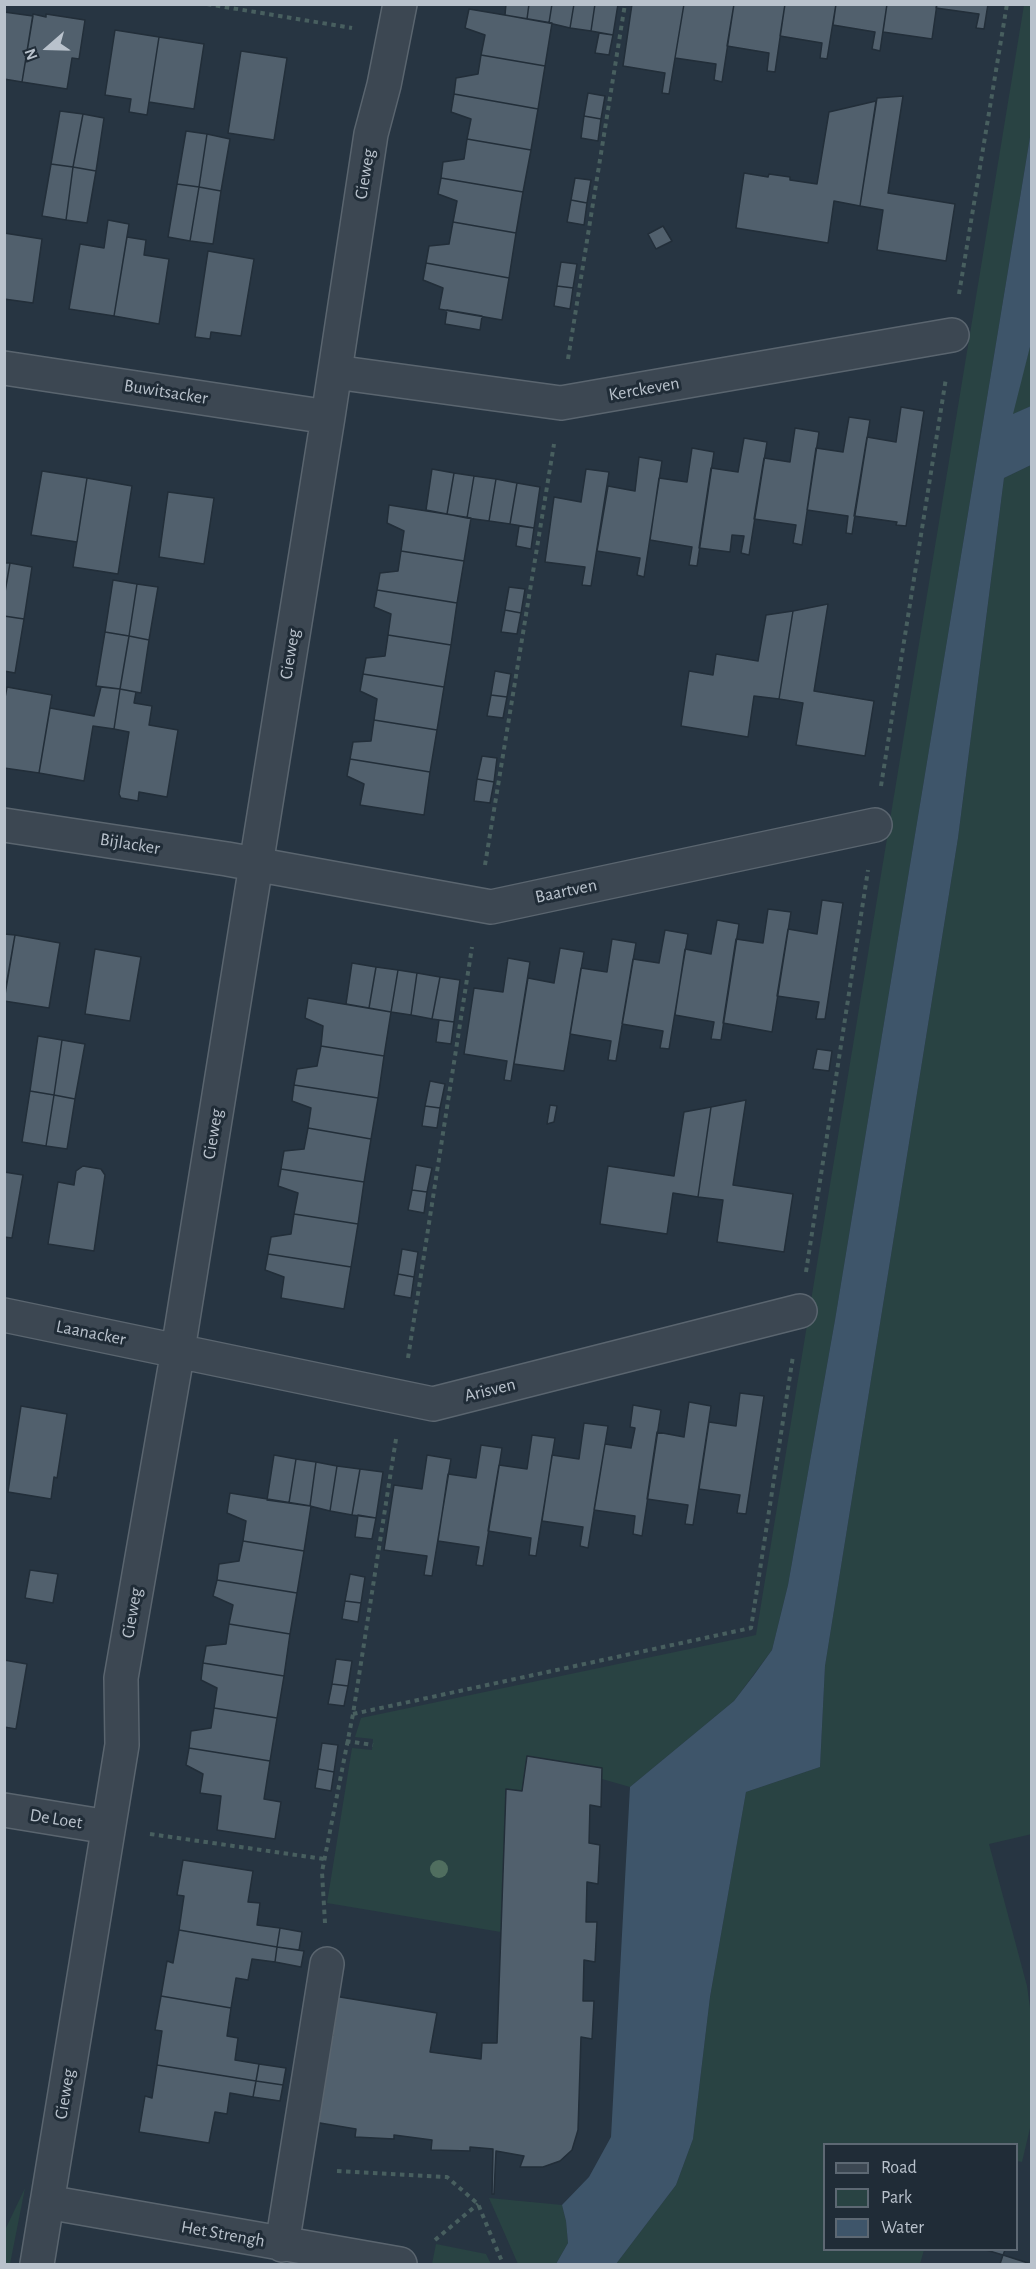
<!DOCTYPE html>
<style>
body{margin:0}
#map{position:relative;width:1036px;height:2269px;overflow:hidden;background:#273542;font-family:"Alegreya Sans",sans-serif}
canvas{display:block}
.frame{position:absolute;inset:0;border:6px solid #b9c2cc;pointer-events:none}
.legend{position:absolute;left:823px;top:2143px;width:195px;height:108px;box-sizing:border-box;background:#202c37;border:2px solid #5d6873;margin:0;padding:8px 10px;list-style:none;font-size:18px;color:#b9c2cc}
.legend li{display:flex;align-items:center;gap:12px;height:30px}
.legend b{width:30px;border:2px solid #5d6873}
.north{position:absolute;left:18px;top:18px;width:60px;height:60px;-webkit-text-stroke:4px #202c37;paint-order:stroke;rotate:250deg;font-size:16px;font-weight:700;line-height:24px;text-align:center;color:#b9c2cc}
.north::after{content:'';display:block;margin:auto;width:21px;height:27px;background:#b9c2cc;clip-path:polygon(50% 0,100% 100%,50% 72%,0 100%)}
</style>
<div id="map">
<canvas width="1036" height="2269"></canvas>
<div class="frame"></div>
<ul class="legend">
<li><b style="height:8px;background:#3c4752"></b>Road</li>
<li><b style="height:16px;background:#294343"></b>Park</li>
<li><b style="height:16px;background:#3e556a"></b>Water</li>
</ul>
<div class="north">N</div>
</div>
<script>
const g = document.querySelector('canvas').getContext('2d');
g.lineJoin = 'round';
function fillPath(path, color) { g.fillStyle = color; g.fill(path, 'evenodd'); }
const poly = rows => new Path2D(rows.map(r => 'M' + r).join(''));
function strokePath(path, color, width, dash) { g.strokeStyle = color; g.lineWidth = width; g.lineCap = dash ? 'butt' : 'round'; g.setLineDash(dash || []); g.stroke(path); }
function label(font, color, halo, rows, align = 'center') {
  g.font = font + ' "Alegreya Sans",sans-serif'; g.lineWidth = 6; g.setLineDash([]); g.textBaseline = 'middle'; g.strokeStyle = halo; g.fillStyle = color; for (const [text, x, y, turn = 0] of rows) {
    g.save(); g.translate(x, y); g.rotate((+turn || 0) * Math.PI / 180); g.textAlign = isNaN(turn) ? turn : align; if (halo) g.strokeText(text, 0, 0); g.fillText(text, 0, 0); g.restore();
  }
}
fillPath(poly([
 [1024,5,1031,5,1031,131,835,1320,788,1585,772,1650,734,1701,630,1787,602,1779,602,1768,527,1756,522,1791,506,1789,501,1932,327,1903,352,1748,372,1750,373,1739,355,1737,361,1718,756,1635],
 [1031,343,1031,406,1012,415,1013,408],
 [1031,465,1032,1834,989,1844,1027,1986,1031,2015,1031,2124,1022,2162,1017,2161,1016,2144,824,2144,824,2250,924,2250,920,2264,616,2264,676,2185,693,2139,710,1997,746,1792,820,1767,825,1666,958,838,1004,478],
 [25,2188,10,2264,5,2264,5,2230],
 [489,2198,562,2205,566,2221,568,2243,556,2264,518,2264],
 [436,2244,486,2254,491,2264,432,2264]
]), '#294343');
fillPath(poly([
 [1031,131,1031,343,1013,414,1031,406,1031,465,1004,478,958,838,825,1666,820,1767,746,1792,710,1997,693,2139,676,2185,616,2264,556,2264,568,2243,566,2221,562,2205,589,2177,611,2137,630,1787,734,1701,754,1675,772,1650,788,1585,835,1320]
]), '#3e556a');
const building = poly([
 [506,4,529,4,527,19,505,15,506,4],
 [529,4,552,4,549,23,527,19,529,4],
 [552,4,574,4,570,28,549,23,552,4],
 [574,4,595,4,591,31,570,28,574,4],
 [595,4,618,4,613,35,591,31,595,4],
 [632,4,684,4,669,94,662,93,665,73,623,66,632,4],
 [684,4,734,4,722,82,714,80,716,64,675,58,684,4],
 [734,4,785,4,775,72,767,71,769,53,727,46,734,4],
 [785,4,836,4,827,59,820,58,822,43,780,36,785,4],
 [836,4,887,4,880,51,872,49,875,32,833,25,836,4],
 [887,4,937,4,932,39,883,32,887,4],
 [937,4,988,4,984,29,976,28,979,14,936,8,937,4],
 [469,9,552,23,545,66,481,55,485,35,465,28,469,9],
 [4,12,33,16,22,82,4,79,4,12],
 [33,14,46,17,46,14,85,20,79,59,72,58,67,89,22,82,33,14],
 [115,30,159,37,147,115,129,112,131,99,105,95,115,30],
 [599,33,613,35,609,55,595,53,599,33],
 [159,37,204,44,194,109,149,102,159,37],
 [241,51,287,58,274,140,228,133,241,51],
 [481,55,545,66,538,109,454,94,456,78,478,74,481,55],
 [588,93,605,96,601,119,584,116,588,93],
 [454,94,538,109,531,150,467,139,471,119,451,112,454,94],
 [903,96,888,193,955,204,946,261,877,250,883,210,860,206,877,98,903,96],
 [876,101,860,206,834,201,828,243,736,228,744,173,768,177,769,174,790,177,790,180,817,184,829,112,876,101],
 [60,111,83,114,73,167,51,164,60,111],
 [83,114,104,118,96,171,73,167,83,114],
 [584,116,601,119,598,141,581,138,584,116],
 [186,131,207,134,199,187,177,184,186,131],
 [207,134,230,139,221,191,199,187,207,134],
 [467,139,531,150,523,192,441,178,443,162,464,159,467,139],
 [51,164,73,167,66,220,42,216,51,164],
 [73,167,96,171,87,223,66,220,73,167],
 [441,178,523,192,516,233,453,222,457,201,438,194,441,178],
 [575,178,591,180,587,203,571,200,575,178],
 [177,184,199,187,190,241,168,237,177,184],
 [199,187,221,191,213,244,190,241,199,187],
 [571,200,587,203,584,225,567,222,571,200],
 [108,220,129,224,114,316,69,309,80,244,104,248,108,220],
 [453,222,516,233,509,278,426,263,429,246,449,244,453,222],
 [663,226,672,241,656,249,648,234,663,226],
 [4,233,42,239,33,303,4,299,4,233],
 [127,237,146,240,144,255,169,259,159,324,114,316,127,237],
 [208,251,254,259,241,336,211,332,210,339,195,337,208,251],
 [561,262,577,264,573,288,557,286,561,262],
 [426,263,509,278,502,320,439,309,443,288,423,280,426,263],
 [557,286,573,288,570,309,554,306,557,286],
 [447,310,482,316,480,330,445,324,447,310],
 [901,407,924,411,906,526,896,525,897,522,854,516,867,437,896,442,901,407],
 [849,417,870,420,852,534,846,533,848,516,807,510,816,448,843,452,849,417],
 [795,428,819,432,802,545,793,543,796,525,754,519,764,458,790,462,795,428],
 [744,438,767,442,749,555,741,553,744,536,732,535,730,552,699,548,711,468,738,472,744,438],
 [692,448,714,452,697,566,689,565,692,547,650,540,659,478,687,482,692,448],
 [639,457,662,461,644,577,637,575,640,558,597,551,608,486,635,491,639,457],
 [432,469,454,473,447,514,426,510,432,469],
 [586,469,609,472,591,586,582,585,585,567,545,562,554,497,581,502,586,469],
 [42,471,87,478,77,542,31,535,42,471],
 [454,473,474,476,467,518,447,514,454,473],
 [474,476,496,479,489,521,467,518,474,476],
 [87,478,132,486,118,574,73,567,87,478],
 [496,479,517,483,510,524,489,521,496,479],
 [517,483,540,487,534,528,510,524,517,483],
 [168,492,214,498,204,564,159,557,168,492],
 [389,505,471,518,464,561,401,551,404,531,387,523,389,505],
 [519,526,534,528,531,549,516,546,519,526],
 [401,551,464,561,457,603,377,590,380,573,398,571,401,551],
 [4,563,10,563,4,598,4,563],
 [10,563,32,567,24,619,4,616,4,598,10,563],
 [113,580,137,584,129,636,105,632,113,580],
 [137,584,158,587,149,640,129,636,137,584],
 [509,587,525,589,521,613,505,610,509,587],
 [377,590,457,603,451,645,388,635,391,614,374,607,377,590],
 [828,604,814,691,874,701,865,756,796,745,803,703,779,699,793,611,828,604],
 [505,610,521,613,517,634,501,632,505,610],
 [793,611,779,699,754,696,748,737,681,726,689,671,713,675,716,654,758,661,766,615,793,611],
 [4,616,24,619,15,673,4,671,4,616],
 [105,632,129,636,120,689,96,686,105,632],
 [388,635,451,645,444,687,363,674,366,658,385,656,388,635],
 [129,636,149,640,141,693,120,689,129,636],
 [495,671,511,674,507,697,491,695,495,671],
 [363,674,444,687,437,730,374,720,377,699,360,691,363,674],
 [7,687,52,695,39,773,4,768,4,703,7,687],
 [101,687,120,689,114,729,93,726,84,781,39,773,50,708,94,716,101,687],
 [120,689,136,692,134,703,152,706,149,725,178,730,167,797,139,792,138,801,121,798,119,794,129,732,114,729,120,689],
 [491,695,507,697,503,718,487,716,491,695],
 [374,720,437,730,430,772,350,759,353,742,371,741,374,720],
 [482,756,497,758,494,782,477,779,482,756],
 [350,759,430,772,424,815,360,805,364,784,347,776,350,759],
 [477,779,494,782,490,803,474,801,477,779],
 [822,900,843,903,825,1019,816,1019,819,1002,777,996,788,929,817,934,822,900],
 [768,909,791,912,772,1032,723,1023,736,939,763,943,768,909],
 [717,920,739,924,721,1040,711,1039,714,1022,675,1015,685,949,711,954,717,920],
 [665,930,688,934,669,1049,660,1048,663,1031,622,1024,633,959,659,963,665,930],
 [4,934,15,935,4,998,4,934],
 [15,935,60,943,49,1008,4,1001,15,935],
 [612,939,636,943,616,1061,608,1060,611,1041,570,1034,581,968,607,972,612,939],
 [560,948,584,952,564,1071,514,1064,528,978,554,983,560,948],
 [95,949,141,957,130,1021,85,1014,95,949],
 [508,958,530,962,511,1081,504,1080,507,1061,464,1054,474,988,503,992,508,958],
 [352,963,376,967,369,1008,346,1004,352,963],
 [376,967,398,970,391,1012,369,1008,376,967],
 [398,970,417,973,411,1015,391,1012,398,970],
 [417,973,440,977,432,1019,411,1015,417,973],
 [440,977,460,980,454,1022,432,1019,440,977],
 [308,998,391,1012,384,1056,321,1046,323,1026,305,1018,308,998],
 [439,1020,454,1022,451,1044,436,1042,439,1020],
 [38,1036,62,1040,54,1095,30,1091,38,1036],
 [62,1040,85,1044,75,1099,54,1095,62,1040],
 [321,1046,384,1056,378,1098,294,1085,297,1069,317,1066,321,1046],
 [817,1049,832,1051,829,1071,813,1069,817,1049],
 [430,1081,445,1084,440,1108,425,1106,430,1081],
 [294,1085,378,1098,371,1139,308,1128,311,1108,292,1101,294,1085],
 [30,1091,54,1095,46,1146,22,1142,30,1091],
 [54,1095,75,1099,67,1149,46,1146,54,1095],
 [746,1100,733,1185,793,1194,784,1252,717,1242,723,1200,698,1197,711,1107,746,1100],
 [550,1105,557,1106,554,1122,547,1124,550,1105],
 [425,1106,440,1108,437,1128,422,1126,425,1106],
 [711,1107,698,1197,673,1193,667,1234,600,1224,608,1166,674,1176,684,1112,711,1107],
 [308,1128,371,1139,364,1182,281,1169,284,1151,304,1149,308,1128],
 [416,1165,432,1168,427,1192,412,1190,416,1165],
 [83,1166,101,1169,105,1175,94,1251,48,1244,58,1182,74,1185,76,1171,83,1166],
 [281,1169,364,1182,358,1224,294,1214,298,1193,278,1186,281,1169],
 [4,1172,23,1175,12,1238,4,1237,4,1172],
 [412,1190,427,1192,424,1213,408,1210,412,1190],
 [294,1214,358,1224,351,1267,268,1254,271,1237,291,1234,294,1214],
 [402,1249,418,1252,414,1277,398,1274,402,1249],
 [268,1254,351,1267,344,1309,281,1298,284,1277,265,1270,268,1254],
 [398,1274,414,1277,411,1298,394,1295,398,1274],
 [740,1393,764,1396,746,1514,737,1513,740,1495,699,1489,709,1422,736,1426,740,1393],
 [689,1402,711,1406,693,1525,685,1524,688,1505,647,1499,657,1432,684,1437,689,1402],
 [633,1405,661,1410,642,1536,633,1534,635,1516,594,1510,605,1444,631,1448,635,1428,630,1427,633,1405],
 [21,1406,67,1414,57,1478,54,1477,51,1499,8,1492,21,1406],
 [584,1423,608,1426,588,1548,580,1546,583,1527,542,1521,552,1455,579,1459,584,1423],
 [532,1435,555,1438,536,1556,529,1555,531,1538,488,1531,499,1465,527,1469,532,1435],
 [481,1445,502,1448,483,1566,476,1565,479,1547,438,1541,448,1474,476,1478,481,1445],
 [274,1455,296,1459,289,1503,267,1500,274,1455],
 [427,1455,451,1459,432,1576,424,1575,427,1556,384,1550,394,1485,422,1489,427,1455],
 [296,1459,316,1462,310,1506,289,1503,296,1459],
 [316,1462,337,1466,330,1511,310,1506,316,1462],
 [337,1466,360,1469,352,1515,330,1511,337,1466],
 [360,1469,383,1472,376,1518,352,1515,360,1469],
 [230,1493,311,1506,304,1551,243,1541,246,1521,227,1513,230,1493],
 [358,1515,376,1518,372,1539,355,1537,358,1515],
 [243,1541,304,1551,297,1593,217,1580,219,1564,239,1561,243,1541],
 [30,1570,58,1574,53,1603,25,1598,30,1570],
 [350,1574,365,1577,361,1603,345,1601,350,1574],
 [217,1580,297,1593,290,1634,229,1624,233,1605,213,1596,217,1580],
 [345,1601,361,1603,358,1622,342,1619,345,1601],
 [229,1624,290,1634,284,1676,203,1663,206,1646,226,1644,229,1624],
 [336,1659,352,1661,348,1686,332,1684,336,1659],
 [4,1660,27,1664,16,1729,4,1727,4,1660],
 [203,1663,284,1676,277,1718,214,1708,217,1688,201,1680,203,1663],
 [332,1684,348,1686,344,1706,328,1704,332,1684],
 [214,1708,277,1718,270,1761,189,1748,191,1731,211,1728,214,1708],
 [322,1743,338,1745,334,1772,318,1769,322,1743],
 [189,1748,270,1761,264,1799,281,1802,275,1839,217,1830,221,1796,200,1793,203,1774,186,1765,189,1748],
 [527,1756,602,1768,601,1807,590,1805,589,1843,600,1845,598,1884,587,1882,586,1922,597,1922,595,1962,584,1960,583,2001,594,2001,592,2039,581,2037,578,2130,572,2150,560,2161,543,2167,520,2167,524,2156,496,2151,494,2194,492,2194,493,2149,470,2147,470,2151,431,2150,432,2140,394,2135,394,2139,355,2137,356,2129,314,2122,328,2035,333,2035,334,1996,437,2013,430,2052,481,2059,482,2043,497,2043,506,1789,522,1791,527,1756],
 [318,1769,334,1772,331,1791,315,1788,318,1769],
 [183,1860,253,1871,248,1902,260,1903,257,1925,280,1928,277,1947,179,1930,184,1896,177,1895,183,1860],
 [280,1928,302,1932,299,1950,277,1947,280,1928],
 [179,1930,277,1947,275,1962,252,1959,248,1980,236,1978,231,2008,161,1996,167,1961,173,1963,179,1930],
 [277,1947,304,1951,301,1967,275,1962,277,1947],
 [161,1996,231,2008,227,2036,238,2038,235,2060,259,2064,256,2081,157,2065,162,2031,155,2030,161,1996],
 [259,2064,286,2068,283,2085,256,2081,259,2064],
 [157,2065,256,2081,253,2097,230,2093,227,2114,215,2112,209,2143,139,2132,145,2096,152,2098,157,2065],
 [256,2081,283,2085,280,2101,253,2097,256,2081],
 [986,2250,1005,2250,1003,2255,986,2250],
 [1003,2255,1028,2263,1027,2264,1000,2264,1003,2255]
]);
fillPath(building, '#51606d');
strokePath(building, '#222e39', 1.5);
const minor = poly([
 [4,368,328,417],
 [335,372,561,403,952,335],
 [4,825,227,859,491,907,875,825],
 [4,1315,433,1404,800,1311],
 [4,1810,108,1827],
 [47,2202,400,2264],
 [282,2245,327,1964],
 [37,2264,122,1745,121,1678,178,1350,328,417,371,134,384,85,400,4]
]);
strokePath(minor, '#5a656f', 36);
strokePath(poly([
 [207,4,352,28],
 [959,294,1007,4],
 [568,359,625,4],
 [881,786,946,378],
 [485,865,554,444],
 [806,1272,868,870],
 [408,1358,472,947],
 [353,1714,751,1628,793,1356],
 [346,1741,373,1745],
 [150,1834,324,1859],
 [325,1923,322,1872,353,1714,396,1439],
 [337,2171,447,2177,478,2204,503,2264],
 [435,2240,478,2204]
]), '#485f5f', 4, [4.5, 4.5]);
strokePath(minor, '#3c4752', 33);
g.fillStyle = '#506e5f';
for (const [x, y] of [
 [439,1869]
]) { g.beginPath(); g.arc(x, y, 9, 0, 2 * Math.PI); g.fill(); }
label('18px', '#b9c2cc', '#202c37', [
 ["Cieweg",365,174,-81],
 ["Kerckeven",644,389,-10],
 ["Buwitsacker",166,392,9],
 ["Cieweg",290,654,-81],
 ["Bijlacker",130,844,9],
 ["Baartven",566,891,-12],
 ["Cieweg",213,1134,-81],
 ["Laanacker",91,1333,11],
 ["Arisven",490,1390,-14],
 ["Cieweg",132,1613,-80],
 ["De Loet",56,1819,9],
 ["Cieweg",65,2094,-81],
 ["Het Strengh",223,2234,10]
]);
</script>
